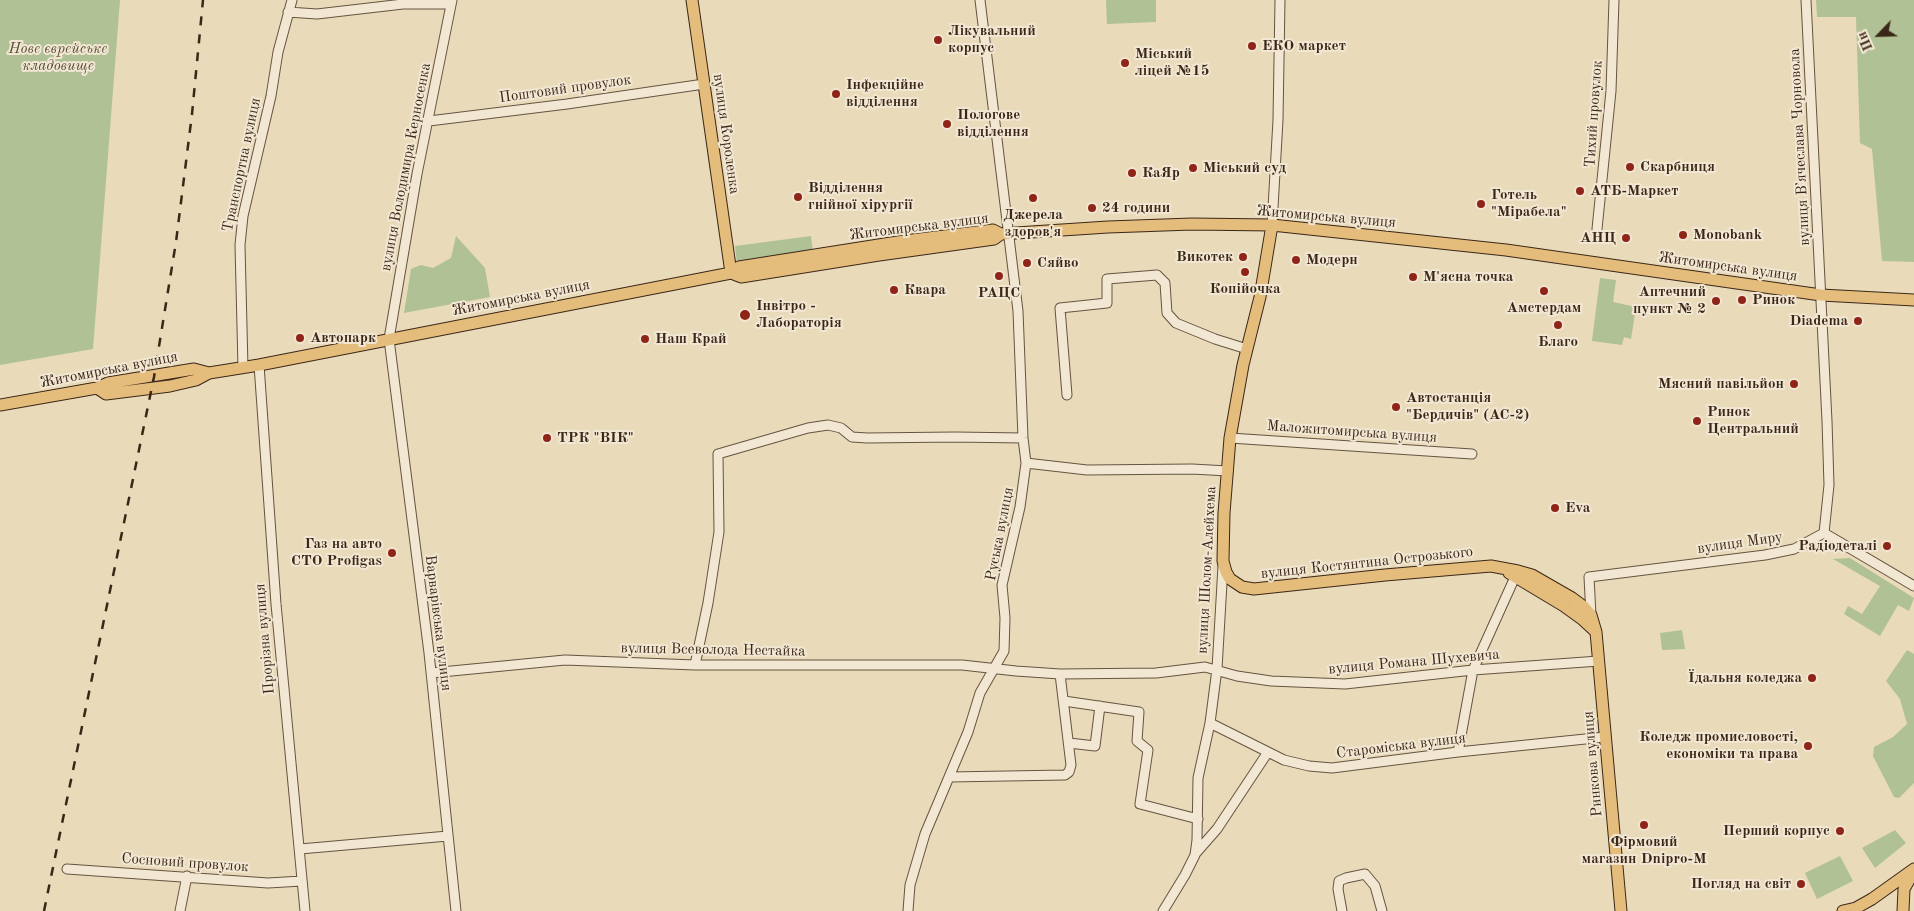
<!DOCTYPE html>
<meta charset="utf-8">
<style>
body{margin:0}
#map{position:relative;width:1914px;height:911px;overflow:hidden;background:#e9daba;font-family:"Old Standard TT",serif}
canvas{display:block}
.north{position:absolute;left:1854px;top:10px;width:50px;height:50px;-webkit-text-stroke:4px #f1e7d2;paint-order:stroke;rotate:246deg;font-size:14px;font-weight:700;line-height:20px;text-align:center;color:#3b2718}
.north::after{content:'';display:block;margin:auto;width:18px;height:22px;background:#3b2718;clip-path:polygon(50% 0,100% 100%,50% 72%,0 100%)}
</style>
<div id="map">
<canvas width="1914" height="911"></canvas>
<div class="north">Пн</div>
</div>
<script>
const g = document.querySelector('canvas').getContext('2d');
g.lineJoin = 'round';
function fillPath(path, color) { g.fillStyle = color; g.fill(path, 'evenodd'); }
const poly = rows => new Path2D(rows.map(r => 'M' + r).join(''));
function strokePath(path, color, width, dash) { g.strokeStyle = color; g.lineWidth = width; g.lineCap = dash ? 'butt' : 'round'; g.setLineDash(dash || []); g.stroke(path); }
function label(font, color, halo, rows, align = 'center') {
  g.font = font + ' "Old Standard TT",serif'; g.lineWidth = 4; g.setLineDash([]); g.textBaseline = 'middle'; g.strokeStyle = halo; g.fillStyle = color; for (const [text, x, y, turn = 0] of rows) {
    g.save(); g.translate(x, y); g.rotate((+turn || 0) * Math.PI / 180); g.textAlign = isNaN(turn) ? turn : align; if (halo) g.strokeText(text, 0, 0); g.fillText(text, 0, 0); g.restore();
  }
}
fillPath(poly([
 [0,0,120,0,93,349,0,365],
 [1106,0,1156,0,1156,22,1107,24],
 [1816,0,1914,0,1914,262,1882,261,1872,149,1860,143,1856,17,1817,17],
 [456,236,485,268,490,297,404,313,411,269,421,265,433,268,451,258],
 [811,236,813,252,737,263,735,246],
 [1600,278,1616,280,1613,302,1636,307,1631,339,1624,337,1622,345,1592,341],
 [1850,558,1914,598,1909,611,1898,605,1880,636,1844,614,1848,606,1862,614,1880,586,1833,559],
 [1682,630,1685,649,1662,650,1660,633],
 [1907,650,1914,654,1914,783,1899,798,1894,797,1873,756,1874,747,1893,737,1907,724,1900,699,1886,681],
 [1895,830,1906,843,1875,868,1862,848],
 [1840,856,1853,881,1817,899,1805,873]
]), '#b0c195');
const minor = poly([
 [452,0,417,174,389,339,429,653,456,911],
 [1806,0,1827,421,1829,485,1824,533],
 [288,12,317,14,403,4,451,4],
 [429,121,567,104,704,84],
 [1272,225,1278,120,1280,0],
 [1597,229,1611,91,1614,0],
 [259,365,276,604,305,911],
 [243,368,240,245,243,216,271,96,278,52,292,0],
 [1067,395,1060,308,1107,303,1107,279,1157,275,1165,283,1167,313,1176,323,1215,339,1247,349],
 [1230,438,1472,454],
 [1026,463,1087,470,1192,469,1228,471],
 [1824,533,1914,586],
 [1591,615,1589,577,1765,555,1794,549,1824,533],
 [695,665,708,603,719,532,718,454,808,428,828,425,841,428,852,437,867,438,955,437,1023,438],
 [431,673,565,660,695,665,962,665,1016,671,1060,674,1156,673,1205,667,1237,676,1271,681,1345,684,1473,670,1599,661],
 [1064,701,1139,712,1137,741,1148,750,1140,804,1198,819],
 [1210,723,1284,760,1309,766,1332,768,1458,752,1605,737],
 [1069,743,1095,746,1100,706],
 [1458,752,1473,670,1515,577],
 [949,777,1065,775,1069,772,1071,765,1060,674],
 [300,849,448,836],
 [1195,854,1217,829,1268,752],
 [67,869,268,883,302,881],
 [180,911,187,876],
 [908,911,910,885,925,834,968,732,980,693,1004,651,1005,618,1002,585,1020,507,1026,463,1023,438,1018,311,980,0],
 [1163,911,1185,875,1195,855,1197,840,1198,778,1210,723,1217,669,1223,566],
 [1342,911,1338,889,1339,881,1346,878,1365,874,1375,886,1382,911]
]);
const major = poly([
 [692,0,731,273],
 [1272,225,1260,297,1243,365,1230,438,1224,513,1223,561,1226,572,1230,579,1242,587,1254,589,1385,575,1491,566,1518,571,1532,575,1572,598,1584,607,1591,615,1596,632,1621,911],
 [731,273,741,277,879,255,994,239,1001,234],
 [97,388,106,394,170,386,196,380,209,373],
 [0,405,97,388,108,383,194,369,209,373,259,365,731,273,739,267,904,241,993,230,1001,234,1108,227,1192,224,1272,225,1506,250,1821,295,1914,300],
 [1509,573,1564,606,1582,619,1595,631],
 [1843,911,1856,908,1872,899,1914,869],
 [1903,911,1904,889,1913,873]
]);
strokePath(minor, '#665440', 11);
strokePath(major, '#3b2718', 13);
strokePath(minor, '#f1e7d2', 9);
strokePath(major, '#e4bd7d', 11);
strokePath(poly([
 [44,911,154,377,176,242,192,114,203,0]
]), '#3b2718', 2.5, [9, 9]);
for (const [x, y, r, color] of [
 [938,40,5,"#8f2418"],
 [1252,46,5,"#8f2418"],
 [1125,63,5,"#8f2418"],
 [836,94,5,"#8f2418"],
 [947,124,5,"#8f2418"],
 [1630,167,5,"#8f2418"],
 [1193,168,5,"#8f2418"],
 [1132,173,5,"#8f2418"],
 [1580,191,5,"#8f2418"],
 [798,197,5,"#8f2418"],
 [1033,198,5,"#8f2418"],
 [1481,204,5,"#8f2418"],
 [1092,208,5,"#8f2418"],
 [1683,235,5,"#8f2418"],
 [1626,238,5,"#8f2418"],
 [1243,257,5,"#8f2418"],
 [1296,260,5,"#8f2418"],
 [1027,263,5,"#8f2418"],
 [1245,272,5,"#8f2418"],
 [999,276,5,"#8f2418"],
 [1413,277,5,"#8f2418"],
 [894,290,5,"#8f2418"],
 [1544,291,5,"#8f2418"],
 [1742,300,5,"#8f2418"],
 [1716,301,5,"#8f2418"],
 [745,315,6,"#8f2418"],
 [1858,321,5,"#8f2418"],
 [1558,325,5,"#8f2418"],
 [300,338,5,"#8f2418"],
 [645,339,5,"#8f2418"],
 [1794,384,5,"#8f2418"],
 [1396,407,5,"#8f2418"],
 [1697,421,5,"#8f2418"],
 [547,438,5,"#8f2418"],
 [1555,508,5,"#8f2418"],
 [1887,546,5,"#8f2418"],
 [392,553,5,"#8f2418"],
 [1812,678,5,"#8f2418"],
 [1808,746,5,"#8f2418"],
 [1644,825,5,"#8f2418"],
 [1840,831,5,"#8f2418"],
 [1801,884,5,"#8f2418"]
]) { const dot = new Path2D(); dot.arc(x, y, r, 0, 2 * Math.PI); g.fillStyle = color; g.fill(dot); strokePath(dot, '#f1e7d2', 2); }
label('bold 15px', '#3b2718', '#f1e7d2', [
 ["Лікувальний",948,31],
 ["корпус",948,48],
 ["ЕКО маркет",1262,46],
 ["Міський",1135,54],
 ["ліцей №15",1135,71],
 ["Інфекційне",846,85],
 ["відділення",846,102],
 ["Пологове",957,115],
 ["відділення",957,132],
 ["Скарбниця",1640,167],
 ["Міський суд",1203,168],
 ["КаЯр",1142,173],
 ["Відділення",808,188],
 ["гнійної хірургії",808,205],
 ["АТБ-Маркет",1590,191],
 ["Готель",1491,195],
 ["\"Мірабела\"",1491,212],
 ["24 години",1102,208],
 ["Джерела",1033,215,"center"],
 ["здоров'я",1033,232,"center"],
 ["Monobank",1693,235],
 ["АНЦ",1616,238,"right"],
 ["Викотек",1233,257,"right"],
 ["Модерн",1306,260],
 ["Сяйво",1037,263],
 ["М'ясна точка",1423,277],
 ["Копійочка",1245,289,"center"],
 ["Квара",904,290],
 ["Аптечний",1706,292,"right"],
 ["пункт № 2",1706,309,"right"],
 ["РАЦС",999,293,"center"],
 ["Ринок",1752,300],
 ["Інвітро -",756,306],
 ["Лабораторія",756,323],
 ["Амстердам",1544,308,"center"],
 ["Diadema",1848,321,"right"],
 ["Автопарк",310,338],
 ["Наш Край",655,339],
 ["Благо",1558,342,"center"],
 ["Мясний павільйон",1784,384,"right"],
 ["Автостанція",1406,398],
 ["\"Бердичів\" (АС-2)",1406,415],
 ["Ринок",1707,412],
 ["Центральний",1707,429],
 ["ТРК \"ВІК\"",557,438],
 ["Eva",1565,508],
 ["Газ на авто",382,544,"right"],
 ["СТО Profigas",382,561,"right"],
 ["Радіодеталі",1877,546,"right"],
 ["Їдальня коледжа",1802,678,"right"],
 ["Коледж промисловості,",1798,737,"right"],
 ["економіки та права",1798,754,"right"],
 ["Перший корпус",1830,831,"right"],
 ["Фірмовий",1644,842,"center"],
 ["магазин Dnipro-M",1644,859,"center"],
 ["Погляд на світ",1791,884,"right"]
], 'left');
label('italic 15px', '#584e37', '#f1e7d2', [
 ["Нове єврейське",58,49],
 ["кладовище",58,66]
]);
label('15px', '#3b2718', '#f1e7d2', [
 ["Поштовий провулок",565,89,-8],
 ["Тихий провулок",1594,114,-86],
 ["вулиця Короленка",726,134,82],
 ["вулиця Вʼячеслава Чорновола",1800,147,-93],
 ["Транспортна вулиця",242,165,-78],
 ["вулиця Володимира Керносенка",406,167,-79],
 ["Житомирська вулиця",1326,217,5],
 ["Житомирська вулиця",919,227,-7],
 ["Житомирська вулиця",1728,267,8],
 ["Житомирська вулиця",521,298,-11],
 ["Житомирська вулиця",109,370,-11],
 ["Маложитомирська вулиця",1352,432,4],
 ["Руська вулиця",1000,534,-79],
 ["вулиця Миру",1740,543,-8],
 ["вулиця Костянтина Острозького",1367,563,-6],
 ["вулиця Шолом-Алейхема",1207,570,-87],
 ["Варварівська вулиця",438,623,83],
 ["Прорізна вулиця",265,639,-95],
 ["вулиця Всеволода Нестайка",713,650,1],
 ["вулиця Романа Шухевича",1414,662,-5],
 ["Староміська вулиця",1401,746,-7],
 ["Ринкова вулиця",1593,764,-95],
 ["Сосновий провулок",185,863,4]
]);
</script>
